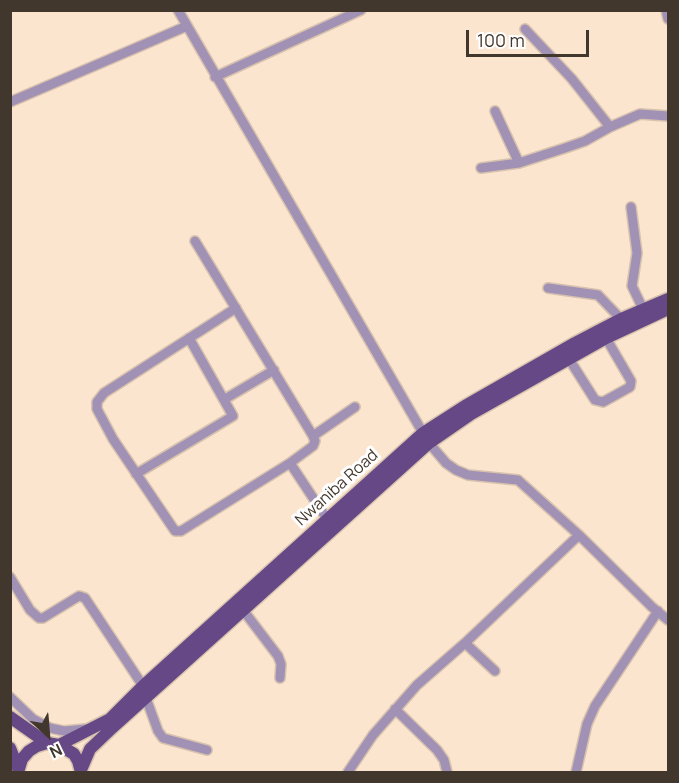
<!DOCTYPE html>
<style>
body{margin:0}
#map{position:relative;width:679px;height:783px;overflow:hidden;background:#fce5cf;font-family:Manrope,sans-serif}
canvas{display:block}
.frame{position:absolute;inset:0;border:12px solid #42372c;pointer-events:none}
.north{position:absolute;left:18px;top:705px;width:60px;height:60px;-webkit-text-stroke:4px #fff;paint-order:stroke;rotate:154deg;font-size:16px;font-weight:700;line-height:24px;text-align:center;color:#42372c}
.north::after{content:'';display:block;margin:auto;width:21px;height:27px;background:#42372c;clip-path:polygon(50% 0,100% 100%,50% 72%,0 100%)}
.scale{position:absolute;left:466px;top:30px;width:123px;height:27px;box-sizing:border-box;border:3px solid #42372c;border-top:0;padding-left:8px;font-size:18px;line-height:21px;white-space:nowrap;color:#42372c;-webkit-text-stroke:4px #fff;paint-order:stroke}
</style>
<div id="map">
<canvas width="679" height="783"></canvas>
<div class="frame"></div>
<div class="north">N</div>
<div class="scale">100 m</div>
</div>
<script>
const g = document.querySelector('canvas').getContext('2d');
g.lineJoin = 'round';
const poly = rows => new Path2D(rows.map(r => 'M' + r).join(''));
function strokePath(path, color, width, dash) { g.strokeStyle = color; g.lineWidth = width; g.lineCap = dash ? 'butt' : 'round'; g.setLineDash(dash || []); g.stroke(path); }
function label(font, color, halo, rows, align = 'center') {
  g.font = font + ' Manrope,sans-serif'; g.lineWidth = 6; g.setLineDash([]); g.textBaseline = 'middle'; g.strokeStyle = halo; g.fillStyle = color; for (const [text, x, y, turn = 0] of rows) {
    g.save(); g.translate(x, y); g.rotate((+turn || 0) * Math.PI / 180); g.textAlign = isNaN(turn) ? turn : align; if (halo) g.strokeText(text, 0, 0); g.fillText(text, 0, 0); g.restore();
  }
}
const minor = poly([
 [178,10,423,433],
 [666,10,668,19],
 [525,29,572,79,610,127],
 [215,77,361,10],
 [10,102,187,26],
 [495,111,519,163],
 [481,168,519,163,565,148,585,141,610,127,640,114,668,116],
 [631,207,637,253,632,286,643,309],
 [195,241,313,436,355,407],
 [548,288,598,295,621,319],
 [236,308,104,393,97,402,97,409,113,439,175,531,181,531,290,463,313,446,315,441,313,436],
 [569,359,595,400,603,402,630,387,631,381,606,338],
 [225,399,274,370],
 [429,443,446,463,456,470,468,475,518,480,579,535,652,607,668,620],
 [290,463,327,519],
 [136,474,233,416,189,338],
 [10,577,30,610,39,618,43,618,79,596,85,598,143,686],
 [243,610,278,656,281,664,280,678],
 [465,643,495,671],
 [10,697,33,719,50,728,64,731,86,729],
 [146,698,158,731,163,738,207,750],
 [395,709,437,750,444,760,447,772],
 [348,772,373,735,417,685,465,643,579,535],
 [576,772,587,724,595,706,658,611]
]);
const major = poly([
 [10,717,47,743],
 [59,745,110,719,143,686,423,433,465,406,575,343,621,319,668,299],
 [10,748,18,768],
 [81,770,90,749,112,728,429,443,471,414,606,338,668,309],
 [18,772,22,759,29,751,37,746,47,743,59,745,74,754,78,761,81,772]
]);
strokePath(minor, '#d7c2ae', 12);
strokePath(major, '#d7c2ae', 15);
strokePath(minor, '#a192b5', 9);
strokePath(major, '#664886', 12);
label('16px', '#42372c', '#fff', [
 ["Nwaniba Road",337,488,-42]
]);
</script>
